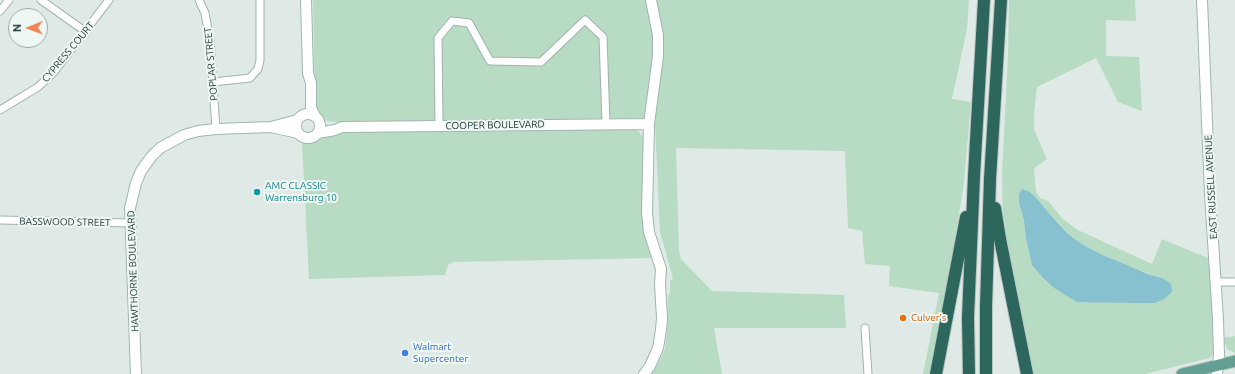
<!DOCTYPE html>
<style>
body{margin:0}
#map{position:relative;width:1235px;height:374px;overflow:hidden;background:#dfeae6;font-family:Ubuntu,sans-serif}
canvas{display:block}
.north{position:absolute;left:8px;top:8px;width:40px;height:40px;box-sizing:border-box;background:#eff7f4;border:1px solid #9caba7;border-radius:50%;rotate:269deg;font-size:11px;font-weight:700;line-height:16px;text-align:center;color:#203a34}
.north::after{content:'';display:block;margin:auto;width:14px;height:18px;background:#f08457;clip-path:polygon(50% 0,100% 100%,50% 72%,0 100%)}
</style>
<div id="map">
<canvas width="1235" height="374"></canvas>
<div class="north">N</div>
</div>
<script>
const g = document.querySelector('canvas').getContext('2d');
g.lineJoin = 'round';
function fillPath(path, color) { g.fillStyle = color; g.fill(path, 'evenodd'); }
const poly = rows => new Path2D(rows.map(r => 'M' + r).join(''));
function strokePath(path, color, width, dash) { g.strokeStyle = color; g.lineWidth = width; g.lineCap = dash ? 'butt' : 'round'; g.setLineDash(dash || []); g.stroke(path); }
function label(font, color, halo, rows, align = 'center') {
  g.font = font + ' Ubuntu,sans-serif'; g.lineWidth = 4; g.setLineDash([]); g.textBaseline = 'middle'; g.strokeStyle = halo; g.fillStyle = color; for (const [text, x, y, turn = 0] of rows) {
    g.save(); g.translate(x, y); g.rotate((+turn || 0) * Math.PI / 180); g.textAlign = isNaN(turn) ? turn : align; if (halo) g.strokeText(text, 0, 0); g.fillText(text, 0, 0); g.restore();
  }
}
fillPath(poly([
 [313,0,969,0,967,29,952,99,971,102,964,183,933,374,923,374,939,293,889,286,890,266,865,264,862,231,848,228,845,151,676,148,679,250,681,259,712,291,844,295,846,328,714,328,722,374,651,374,658,364,665,349,667,333,668,300,668,296,670,293,670,281,673,278,660,232,655,124,652,120,647,118,336,122,327,121,321,118,317,113,315,107],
 [1009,0,1135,0,1136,21,1106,20,1106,56,1139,57,1142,111,1118,102,1096,58,1037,87,1034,113,1034,129,1047,159,1034,168,1036,192,1040,198,1048,201,1063,219,1078,230,1152,264,1162,239,1208,258,1212,262,1213,352,1212,356,1210,358,1145,374,1032,374,1003,228,1002,173,1008,57],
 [1030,192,1068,234,1083,245,1124,265,1162,278,1155,303,1125,303,1077,301,1054,288,1043,278,1032,265,1026,239,1024,221,1019,203,1019,194],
 [633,129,638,131,644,137,653,258,453,262,448,265,445,275,309,279,302,141,308,142,313,141,322,136,340,132],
 [1235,336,1235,353,1227,349,1223,338]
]), '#b8dbc3');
fillPath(poly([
 [1022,189,1030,192,1037,199,1055,220,1068,234,1083,245,1105,256,1148,274,1162,278,1171,284,1172,292,1164,299,1155,303,1125,303,1077,302,1054,288,1043,278,1032,265,1026,239,1024,221,1019,203,1019,194]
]), '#87c1cf');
const street = poly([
 [41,0,86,32],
 [199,0,205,13,210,40,216,129],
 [0,11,9,0],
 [213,82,250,78,258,69,260,60,260,0],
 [0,110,38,87,54,72,109,0],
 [439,126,438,38,452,21,469,23,490,61,541,62,585,20,603,37,606,124],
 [0,220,131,223],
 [1215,282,1235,282],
 [865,328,868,374]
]);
const secondary = poly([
 [306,0,308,73,311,83,311,108,315,116],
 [1202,0,1210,194,1218,320,1219,355,1217,374],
 '296 126a12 12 0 1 1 24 0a12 12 0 1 1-24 0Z',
 [271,127,298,133],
 [318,133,335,130,342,127,649,124],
 [136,374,130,208,136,183,141,171,151,157,160,148,184,135,198,131,216,129,271,127,297,120],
 [644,374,650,366,658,348,661,330,662,318,660,284,661,269,649,232,647,213,649,124,658,56,658,35,651,0]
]);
const primary = poly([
 [1182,374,1235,361]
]);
const highway = poly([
 [995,208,1000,239,1027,374],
 [936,374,966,217],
 [969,374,968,317,974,176,984,0],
 [986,374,986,307,990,179,1001,0]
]);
strokePath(street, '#a2b2ad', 9);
strokePath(secondary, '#9eb6ae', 12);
strokePath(primary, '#bcc4c2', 13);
strokePath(highway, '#bcc4c2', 14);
strokePath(street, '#fff', 7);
strokePath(secondary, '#fff', 10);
strokePath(primary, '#649f93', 11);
strokePath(highway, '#2d665d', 12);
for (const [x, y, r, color] of [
 [257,192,4,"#0f9aa8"],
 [903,318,4,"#e8710a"],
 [405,353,4,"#3f7fe0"]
]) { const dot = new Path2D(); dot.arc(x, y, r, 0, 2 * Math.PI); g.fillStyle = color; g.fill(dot); strokePath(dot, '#eff7f4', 1.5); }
label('10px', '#203a34', '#eff7f4', [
 ["CYPRESS COURT",68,52,-50],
 ["POPLAR STREET",211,64,-95],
 ["COOPER BOULEVARD",495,125,-1],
 ["EAST RUSSELL AVENUE",1211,187,-93],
 ["BASSWOOD STREET",65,222,1],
 ["HAWTHORNE BOULEVARD",133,271,-92]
]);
label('10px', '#0d838f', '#eff7f4', [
 ["AMC CLASSIC",265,186],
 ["Warrensburg 10",265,198]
], 'left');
label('10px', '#c56008', '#eff7f4', [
 ["Culver's",911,318]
], 'left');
label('10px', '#366cbe', '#eff7f4', [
 ["Walmart",413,347],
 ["Supercenter",413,359]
], 'left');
</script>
